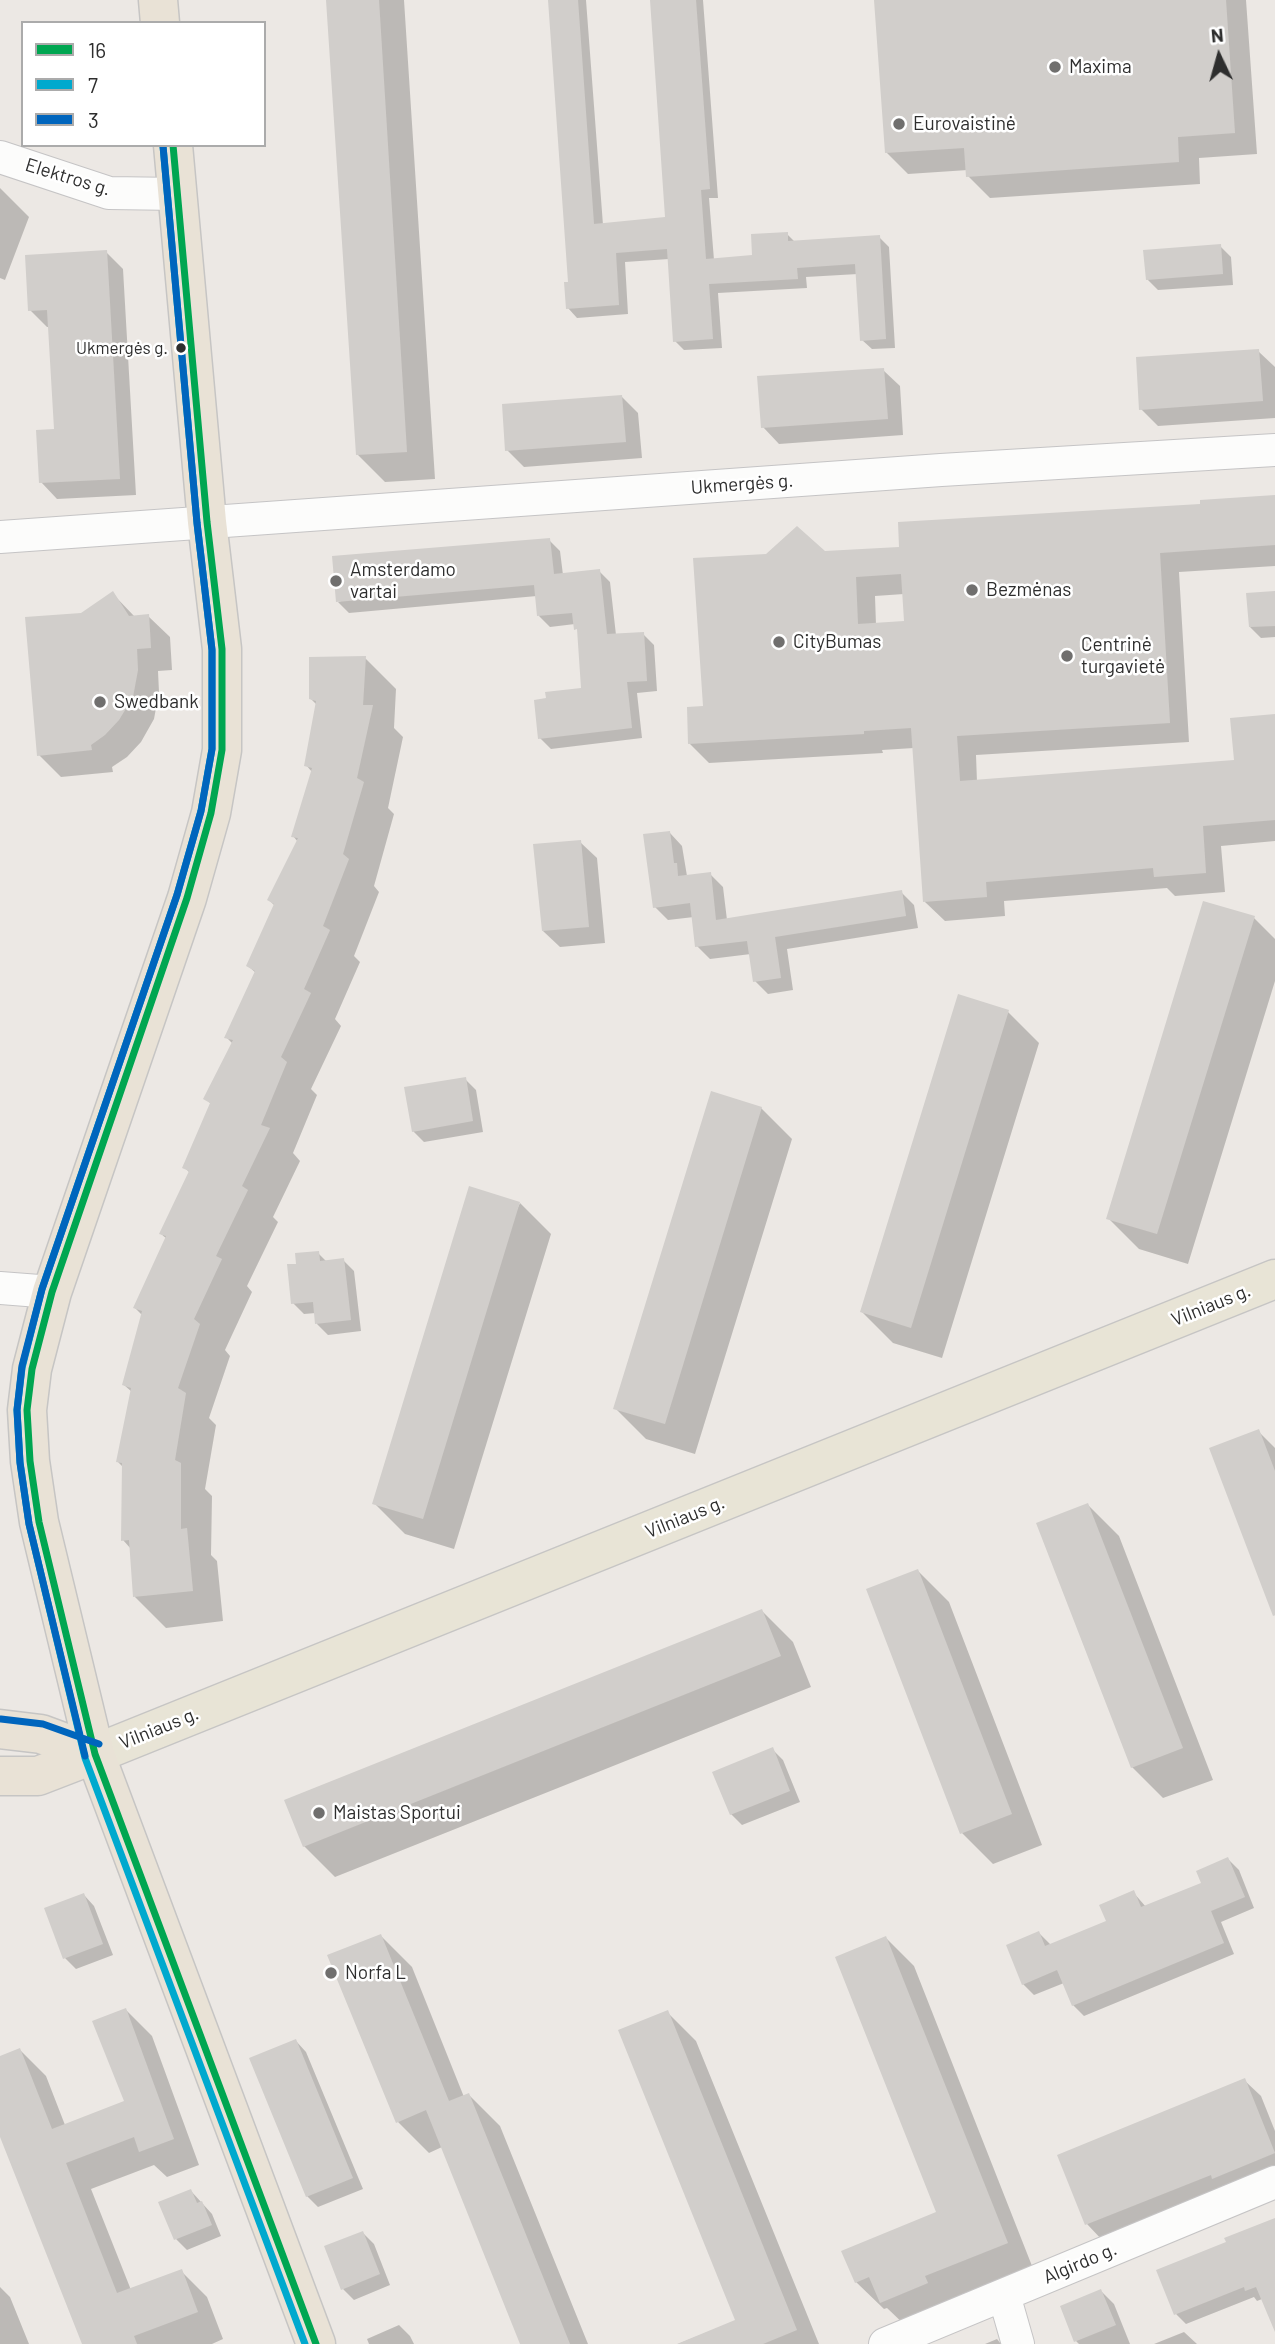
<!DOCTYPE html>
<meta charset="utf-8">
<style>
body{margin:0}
#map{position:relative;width:1275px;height:2344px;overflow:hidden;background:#ece8e4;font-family:Barlow,sans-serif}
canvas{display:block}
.legend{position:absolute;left:21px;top:21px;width:245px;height:126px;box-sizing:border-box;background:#fff;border:2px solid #ababab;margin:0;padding:9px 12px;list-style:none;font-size:21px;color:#2e2e2e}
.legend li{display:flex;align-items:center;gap:14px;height:35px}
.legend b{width:35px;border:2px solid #ababab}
.north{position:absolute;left:1184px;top:21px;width:70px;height:70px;-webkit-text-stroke:5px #fff;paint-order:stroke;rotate:355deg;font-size:19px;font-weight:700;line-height:28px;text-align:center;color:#2e2e2e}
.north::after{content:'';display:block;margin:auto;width:24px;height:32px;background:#2e2e2e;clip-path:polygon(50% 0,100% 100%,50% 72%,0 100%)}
</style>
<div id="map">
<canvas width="1275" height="2344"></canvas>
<ul class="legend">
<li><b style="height:9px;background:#00a651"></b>16</li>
<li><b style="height:9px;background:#00a9ce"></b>7</li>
<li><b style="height:9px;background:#0065bd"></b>3</li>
</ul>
<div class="north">N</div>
</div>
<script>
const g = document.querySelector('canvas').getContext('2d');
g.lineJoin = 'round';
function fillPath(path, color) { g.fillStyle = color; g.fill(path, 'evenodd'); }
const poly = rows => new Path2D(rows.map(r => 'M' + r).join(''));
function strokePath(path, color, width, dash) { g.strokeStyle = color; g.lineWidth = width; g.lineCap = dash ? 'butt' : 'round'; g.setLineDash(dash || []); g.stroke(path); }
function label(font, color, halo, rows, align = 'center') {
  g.font = font + ' Barlow,sans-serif'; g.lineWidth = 5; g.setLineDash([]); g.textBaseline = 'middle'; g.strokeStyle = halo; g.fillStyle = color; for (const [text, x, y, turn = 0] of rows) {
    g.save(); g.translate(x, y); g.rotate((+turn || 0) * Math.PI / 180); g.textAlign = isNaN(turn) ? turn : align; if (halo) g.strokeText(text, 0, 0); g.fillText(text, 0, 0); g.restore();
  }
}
fillPath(poly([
 [329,0,404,0,435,479,385,482,357,454],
 [549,0,586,0,603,225,667,219,651,0,703,0,718,198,709,198,714,260,754,256,787,234,796,243,879,237,889,247,895,348,872,349,862,340,858,274,806,277,807,288,718,293,722,348,684,350,675,341,669,259,625,262,628,314,577,318,568,308,570,283],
 [876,0,1246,0,1257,154,1199,158,1200,184,990,198,968,176,968,170,908,174,886,152],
 [0,188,29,217,5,280,0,278],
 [1220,246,1231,257,1233,285,1158,290,1147,279],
 [106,252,123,269,136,495,57,499,41,482,56,430,50,327,47,327,30,310],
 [1258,351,1275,367,1275,418,1158,426,1141,409],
 [883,370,900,386,903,435,779,444,763,427],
 [621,396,638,413,642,458,524,467,507,450],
 [1275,498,1275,566,1179,572,1189,742,976,755,977,782,1236,761,1275,716,1275,841,1221,846,1225,892,1175,896,1167,888,1004,901,1005,916,945,921,925,902,914,748,882,750,883,753,709,763,689,743,704,707,825,552,901,549,1202,505],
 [904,594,905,623,876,625,875,596],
 [549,540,560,551,563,575,599,571,610,582,616,635,643,634,654,645,657,691,637,693,642,738,551,749,540,738,583,689,579,632,575,624,550,627,539,616,537,596,349,613,338,602],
 [112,593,135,617,148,616,170,637,172,670,158,671,159,692,154,719,141,742,127,757,112,767,113,772,61,777,39,755,82,614],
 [1275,593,1275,637,1261,638,1250,627],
 [365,658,396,689,394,728,403,737,388,808,394,814,374,886,379,892,354,956,360,962,335,1019,341,1026,311,1089,317,1095,293,1153,300,1161,273,1217,278,1222,247,1286,252,1292,225,1350,230,1356,209,1418,216,1425,205,1489,212,1496,211,1555,217,1561,223,1621,166,1628,135,1597,131,1549,123,1540,123,1467,118,1462,132,1392,124,1385,143,1316,135,1308,167,1239,161,1234,190,1173,184,1167,211,1104,205,1098,233,1044,226,1037,256,973,248,966,275,906,269,900,298,842,293,836,312,772,306,765,317,705,311,699],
 [670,833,682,846,687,876,710,874,723,887,727,920,901,892,914,905,918,928,787,949,793,990,768,994,755,981,751,954,710,959,697,946,694,917,668,920,655,907],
 [580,842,597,858,605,943,560,947,543,931],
 [1254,918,1275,939,1275,981,1188,1264,1139,1249,1108,1218],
 [1008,1012,1039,1043,942,1358,893,1343,862,1312],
 [465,1079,476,1090,483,1132,424,1142,413,1131],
 [761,1108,792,1139,695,1454,646,1439,615,1408],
 [520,1203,551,1234,454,1549,405,1534,374,1503],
 [318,1253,327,1262,343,1260,354,1271,361,1331,328,1335,317,1324,316,1313,304,1314,293,1303,298,1265],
 [1258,1431,1275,1448,1275,1616,1211,1449],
 [1088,1505,1119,1536,1213,1780,1163,1798,1132,1767],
 [918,1571,949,1602,1042,1845,993,1864,962,1833],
 [762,1611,793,1642,811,1687,335,1877,304,1846],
 [772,1749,783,1760,800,1802,742,1825,731,1814],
 [1228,1859,1239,1870,1254,1908,1221,1922,1234,1954,1084,2016,1073,2005,1064,1983,1034,1995,1023,1984,1039,1933,1051,1945,1108,1922,1133,1892,1146,1907,1203,1883],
 [84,1895,94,1906,113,1955,76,1969,65,1958],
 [381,1936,412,1967,464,2097,469,2095,500,2126,588,2344,521,2344,442,2147,429,2153,398,2122],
 [886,1938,914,1966,1034,2271,909,2329,887,2308,884,2309,856,2282,939,2213],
 [126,2010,152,2036,199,2165,167,2177,154,2165,91,2189,131,2290,181,2271,207,2297,223,2339,212,2344,83,2344,0,2133,0,2058,20,2050,46,2076,65,2125,126,2102],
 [667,2012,696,2041,819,2344,678,2344,737,2320],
 [296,2041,306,2052,363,2189,318,2207,307,2196,251,2059],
 [1244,2080,1261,2096,1275,2131,1275,2176,1103,2241,1087,2224,1059,2156],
 [191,2191,212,2214,221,2236,187,2250,176,2239],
 [1275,2220,1275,2330,1262,2299,1257,2301,1254,2297,1186,2324,1176,2314,1228,2243],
 [363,2233,374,2244,390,2285,354,2300,343,2289],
 [0,2287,10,2297,29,2344,0,2344],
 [1101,2291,1114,2304,1130,2344,1079,2344,1076,2341],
 [399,2325,410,2336,414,2344,369,2344,367,2339],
 [1184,2332,1197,2344,1154,2344],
 [997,2339,1001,2344,985,2344]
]), '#0003');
fillPath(poly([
 [326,0,379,0,407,452,356,455],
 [548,0,578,0,594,224,665,217,650,0,696,0,710,189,701,190,706,259,752,255,751,234,788,232,788,241,880,235,886,339,860,341,855,264,797,268,798,279,709,284,713,339,673,342,667,249,616,253,619,305,566,309,564,282,568,282],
 [874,0,1226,0,1235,133,1178,137,1179,162,966,177,964,148,885,153],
 [1221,244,1223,274,1146,280,1143,250],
 [107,250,120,479,39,483,36,430,54,429,47,310,28,311,25,255],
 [1259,349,1263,401,1139,410,1136,357],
 [884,368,888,419,761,428,757,376],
 [622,395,626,442,505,451,502,404],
 [1275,495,1275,545,1160,553,1170,723,957,736,960,781,1234,760,1230,718,1275,714,1275,820,1203,826,1206,873,1154,877,1153,868,986,882,987,897,923,902,911,728,864,731,864,734,688,744,687,707,703,706,693,558,766,554,797,526,825,551,899,547,898,522,1200,504,1200,500],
 [901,574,904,621,858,624,856,577],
 [550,538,554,574,600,569,607,634,644,632,647,681,627,682,632,728,538,739,534,700,546,698,545,692,581,688,577,629,574,630,572,613,537,616,534,585,336,602,332,556],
 [113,591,129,616,149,614,151,648,137,649,138,670,133,697,119,720,105,735,91,745,92,750,37,756,25,617,81,613],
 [1275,591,1275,626,1249,627,1246,593],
 [366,656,363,705,373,705,357,778,364,782,343,854,349,859,323,926,330,930,304,989,311,993,281,1057,287,1062,261,1125,270,1128,242,1186,248,1190,216,1256,222,1259,194,1319,200,1324,178,1388,186,1393,175,1460,181,1463,181,1529,187,1528,193,1591,133,1597,129,1540,121,1541,122,1463,116,1462,131,1388,122,1385,142,1311,133,1308,166,1236,159,1234,189,1171,182,1168,210,1103,203,1099,233,1040,224,1038,255,971,246,966,274,904,267,900,298,838,291,837,312,768,304,766,316,701,309,699,309,657],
 [670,831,674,863,677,863,678,876,711,872,716,920,902,890,906,916,775,937,781,978,753,982,747,941,695,947,690,903,653,908,643,834],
 [581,840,589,927,542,931,533,844],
 [1203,901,1255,916,1157,1234,1106,1219],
 [958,994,1009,1010,911,1328,860,1312],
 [466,1077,473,1121,412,1132,404,1087],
 [711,1091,762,1107,665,1424,613,1409],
 [469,1186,520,1202,423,1519,372,1504],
 [319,1251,320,1261,344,1258,351,1320,315,1324,313,1302,291,1304,287,1264,296,1264,295,1253],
 [1259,1429,1275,1471,1275,1615,1273,1616,1209,1448],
 [1088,1503,1183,1748,1131,1768,1036,1523],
 [918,1569,1012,1814,960,1834,866,1589],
 [762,1609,781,1656,303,1847,284,1800],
 [773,1747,790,1791,730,1815,712,1772],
 [1228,1857,1245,1897,1211,1911,1224,1943,1072,2006,1057,1970,1022,1985,1006,1945,1039,1931,1045,1946,1106,1921,1099,1905,1134,1890,1141,1907,1201,1883,1196,1871],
 [84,1893,103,1944,63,1959,44,1908],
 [381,1934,449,2101,469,2093,570,2344,520,2344,426,2110,396,2123,327,1955],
 [886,1936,1008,2243,925,2276,928,2283,880,2303,869,2277,855,2283,841,2251,936,2212,835,1957],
 [126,2008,174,2139,139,2152,134,2137,66,2163,117,2293,182,2269,198,2312,134,2336,137,2344,82,2344,0,2137,0,2056,20,2048,52,2129,124,2101,92,2021],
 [668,2010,797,2330,763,2344,677,2344,735,2320,618,2030],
 [296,2039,353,2178,306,2197,249,2058],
 [1245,2078,1275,2153,1212,2179,1211,2175,1085,2225,1057,2155],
 [191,2189,197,2203,202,2201,212,2225,174,2240,158,2202],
 [1275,2218,1275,2332,1256,2287,1245,2291,1244,2287,1174,2315,1156,2270,1226,2242,1224,2238],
 [363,2231,380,2274,341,2290,324,2246],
 [1101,2289,1116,2325,1074,2342,1060,2306]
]), '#d1cecb');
const minor = poly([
 [0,157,109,193,179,194],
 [0,537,941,470,1275,450],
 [0,1288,52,1292],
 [1004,2295,1018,2344],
 [885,2344,1275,2182]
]);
const primary = poly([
 [95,1754,1275,1279]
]);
const trunk = poly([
 [158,0,160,23],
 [173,145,207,522,222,649,222,750,211,813,187,898,52,1292,32,1369,27,1410,30,1461,39,1522,95,1754,316,2344],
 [0,1729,41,1734,95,1754],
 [0,1776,38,1776,95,1754]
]);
strokePath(minor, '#c5c4c5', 34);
strokePath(primary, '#c6c5c4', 41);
strokePath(trunk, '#c6c5c4', 41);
strokePath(minor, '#fcfcfb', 32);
strokePath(primary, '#e8e4d6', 38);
strokePath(trunk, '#e9e2d6', 38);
strokePath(poly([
 [173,145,207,522,222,649,222,750,211,813,187,898,52,1292,32,1369,27,1410,30,1461,39,1522,95,1754,316,2344]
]), '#00a651', 7);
strokePath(poly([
 [163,146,197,523,212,650,212,749,201,811,177,895,42,1289,22,1368,17,1410,20,1462,29,1524,85,1758,305,2344]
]), '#00a9ce', 7);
strokePath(poly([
 [1,1719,43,1724,99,1744],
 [85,1756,29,1524,20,1463,17,1410,22,1366,42,1289,177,895,201,811,212,749,212,650,197,523,163,146]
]), '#0065bd', 7);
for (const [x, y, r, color] of [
 [1055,67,7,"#706f6e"],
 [899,124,7,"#706f6e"],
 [181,348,6,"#2e2e2e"],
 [336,581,7,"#706f6e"],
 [972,590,7,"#706f6e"],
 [779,642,7,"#706f6e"],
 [1067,656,7,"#706f6e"],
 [100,702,7,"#706f6e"],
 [319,1813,7,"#706f6e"],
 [331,1973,7,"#706f6e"]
]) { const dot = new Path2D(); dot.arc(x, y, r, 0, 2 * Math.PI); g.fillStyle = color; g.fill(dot); strokePath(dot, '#fff', 2.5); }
label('17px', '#2e2e2e', '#fff', [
 ["Ukmergės g.",168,348]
], 'right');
label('19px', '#2e2e2e', '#fff', [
 ["Maxima",1069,67],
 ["Eurovaistinė",913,124],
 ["Amsterdamo",350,570],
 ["vartai",350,592],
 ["Bezmėnas",986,590],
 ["CityBumas",793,642],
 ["Centrinė",1081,645],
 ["turgavietė",1081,667],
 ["Swedbank",114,702],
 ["Maistas Sportui",333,1813],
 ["Norfa L",345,1973]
], 'left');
label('19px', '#2e2e2e', '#fff', [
 ["Elektros g.",68,177,17],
 ["Ukmergės g.",742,484,-4],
 ["Vilniaus g.",1211,1305,-22],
 ["Vilniaus g.",685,1517,-22],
 ["Vilniaus g.",159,1728,-22],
 ["Algirdo g.",1080,2263,-23]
]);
</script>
